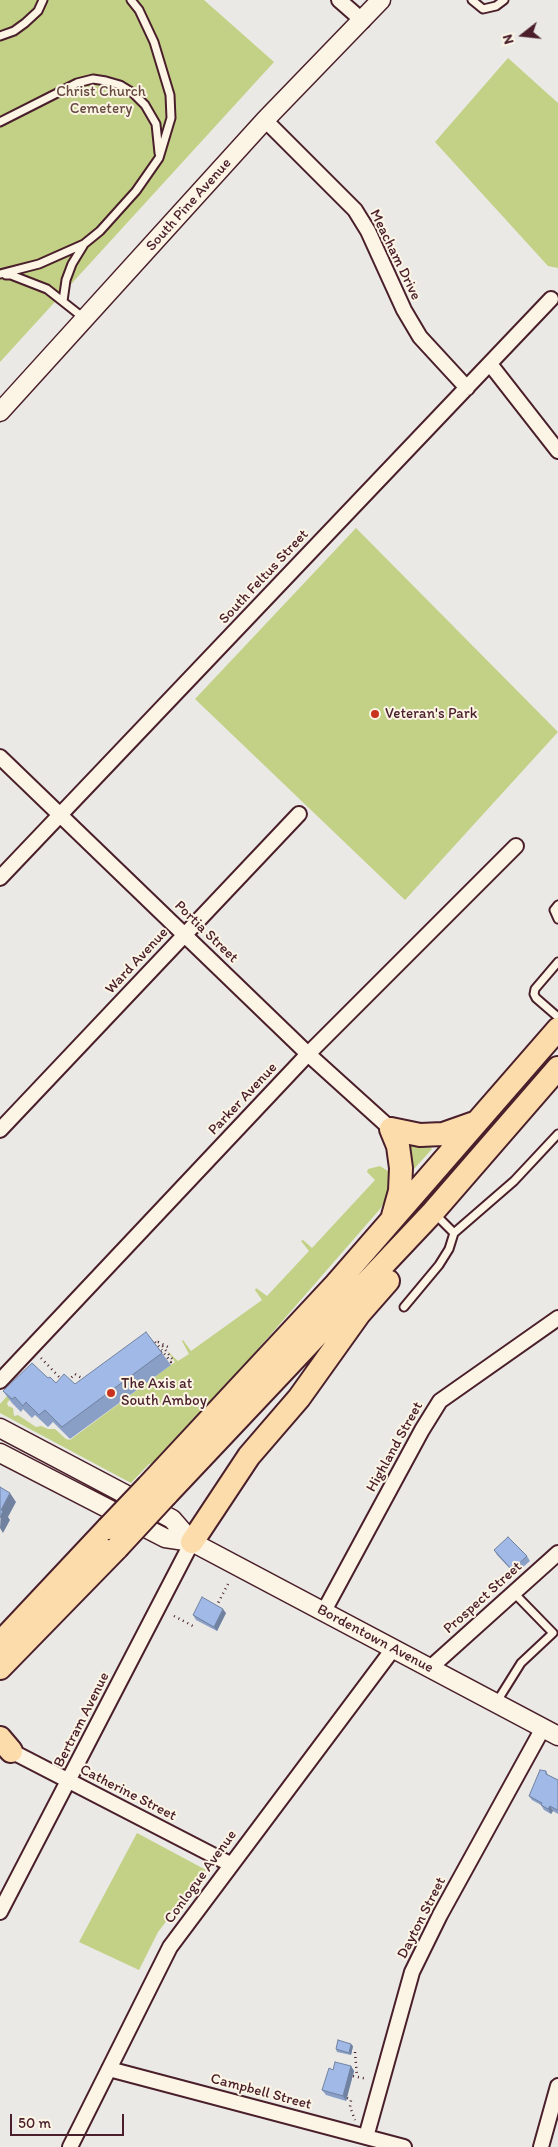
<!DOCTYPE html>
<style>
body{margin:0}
#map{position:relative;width:558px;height:2147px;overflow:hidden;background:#eae9e5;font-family:Itim,sans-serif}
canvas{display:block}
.north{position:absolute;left:498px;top:10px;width:50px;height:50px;-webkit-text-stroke:4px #fcf5e5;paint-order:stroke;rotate:254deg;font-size:14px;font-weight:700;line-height:20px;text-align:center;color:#4a1f2b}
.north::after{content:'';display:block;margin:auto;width:18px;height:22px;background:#4a1f2b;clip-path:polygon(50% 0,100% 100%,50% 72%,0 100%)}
.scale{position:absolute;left:10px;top:2114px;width:114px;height:22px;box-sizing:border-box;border:2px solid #4a1f2b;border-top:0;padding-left:6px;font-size:15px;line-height:18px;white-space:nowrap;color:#4a1f2b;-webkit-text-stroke:4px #fcf5e5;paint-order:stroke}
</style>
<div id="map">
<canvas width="558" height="2147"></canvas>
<div class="north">N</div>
<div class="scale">50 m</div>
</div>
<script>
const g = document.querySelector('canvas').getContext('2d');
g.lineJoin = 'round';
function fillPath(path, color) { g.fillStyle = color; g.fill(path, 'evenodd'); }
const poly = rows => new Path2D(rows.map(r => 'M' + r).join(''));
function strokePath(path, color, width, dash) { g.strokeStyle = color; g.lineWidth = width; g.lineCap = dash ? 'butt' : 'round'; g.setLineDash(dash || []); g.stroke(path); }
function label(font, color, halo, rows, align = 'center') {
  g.font = font + ' Itim,sans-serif'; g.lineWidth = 4; g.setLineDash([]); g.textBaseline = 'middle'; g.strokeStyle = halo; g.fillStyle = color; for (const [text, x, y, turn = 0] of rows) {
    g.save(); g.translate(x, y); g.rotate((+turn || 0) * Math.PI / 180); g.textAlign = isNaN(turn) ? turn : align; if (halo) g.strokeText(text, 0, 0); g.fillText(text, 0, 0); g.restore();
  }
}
fillPath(poly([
 [0,0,204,0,274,62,0,362],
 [508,58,558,103,558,268,548,266,435,142],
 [356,528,558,732,405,900,195,699],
 [408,1144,430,1147,432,1149,413,1170,411,1168],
 [380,1166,388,1171,391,1183,387,1198,380,1209,224,1388,157,1460,148,1465,131,1483,0,1413,0,1404,24,1377,27,1380,7,1403,8,1406,13,1408,14,1416,18,1415,36,1427,41,1426,48,1429,55,1429,66,1439,70,1440,175,1362,167,1351,178,1361,189,1354,182,1341,183,1340,191,1351,262,1300,255,1290,256,1288,267,1296,309,1251,301,1241,303,1240,312,1248,375,1180,367,1172,368,1169],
 [137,1833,206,1870,158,1932,139,1970,79,1942]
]), '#c2d185');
const service = poly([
 [472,0,483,9,496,6,504,0],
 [0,36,14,31,25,23,38,11,43,0],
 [0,122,77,83,93,79,106,81,120,85,133,93,145,105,156,124,159,153],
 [0,274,39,264,84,244,100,231,136,191,159,158,171,118,170,95,154,42,139,10,131,0],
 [6,275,11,275,47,289,85,319],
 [63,301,66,280,72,264,83,246],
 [558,905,554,910,558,919],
 [558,962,535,989,534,994,536,998,558,1017],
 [435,1214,454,1233,514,1181,558,1134],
 [404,1307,439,1265,449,1249,454,1233],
 [496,1703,521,1663,553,1633,514,1593]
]);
const minor = poly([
 [339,0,363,21],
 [265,120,355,210,368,231,404,310,420,337,467,388],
 [490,364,558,451],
 [0,757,308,1054,391,1129],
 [0,878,551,299],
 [0,1130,299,814],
 [0,1381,308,1054,516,846],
 [324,1611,422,1430,440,1401,558,1318],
 [430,1668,558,1553],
 [11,1751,230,1864],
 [0,1912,192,1542],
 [109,2069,404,2147],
 [366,2137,412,1972,440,1915,543,1728],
 [70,2147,170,1947,393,1649],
 [541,2147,558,2086]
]);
const tertiary = poly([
 [0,412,265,120,381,0],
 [0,1428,172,1519,192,1542],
 [0,1453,165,1538,192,1542,558,1736]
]);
const trunk = poly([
 [391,1129,398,1146,401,1168,400,1191,393,1216],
 [391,1129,420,1135,443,1134,477,1122],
 [148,1486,336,1284,558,1029],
 [166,1495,433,1212,558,1068],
 [192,1542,249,1456,299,1398,359,1314,388,1281],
 [0,1643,108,1528],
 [0,1668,117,1548],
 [0,1738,11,1751]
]);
strokePath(service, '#4a1f2b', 11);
strokePath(minor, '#4a1f2b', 18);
strokePath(tertiary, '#4a1f2b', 21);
strokePath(trunk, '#4a1f2b', 26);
strokePath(poly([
 [155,1342,162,1350],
 [153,1343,158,1342,168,1347],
 [161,1352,162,1351,171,1362,173,1360,161,1344],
 [41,1358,62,1380],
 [68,1381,75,1374,85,1380],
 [216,1607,228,1584],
 [174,1616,193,1626],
 [355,2052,357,2077],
 [353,2076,367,2079],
 [347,2098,351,2100,350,2107,355,2120]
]), '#4a1f2b', 2.5, [1, 4]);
strokePath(service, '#fcf5e5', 7);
strokePath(minor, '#fcf5e5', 14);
strokePath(tertiary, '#fcf5e5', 18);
strokePath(trunk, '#fddcac', 22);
const trunkBridge = poly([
 [108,1528,148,1486],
 [117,1548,166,1495]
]);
strokePath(trunkBridge, '#4a1f2b', 26, []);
strokePath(trunkBridge, '#fddcac', 22);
fillPath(poly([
 [162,1353,171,1365,70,1439,53,1422,48,1427,35,1415,32,1418,23,1409,21,1412,12,1403,3,1391,48,1378,56,1383,75,1384],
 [494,1550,527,1556,530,1561,515,1574,497,1555],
 [226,1613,217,1631,196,1620,193,1615],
 [546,1771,548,1775,558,1780,558,1814,553,1811,551,1814,544,1810,541,1805,532,1800,529,1796],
 [353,2046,351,2055,337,2052,336,2049],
 [351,2066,354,2071,346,2101,326,2095,322,2090,333,2070]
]), '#8a9fc6');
fillPath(poly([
 [10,1493,16,1502,8,1517,10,1520,3,1533,0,1528,1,1510],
 [223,1609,226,1613,217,1631,214,1627],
 [550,1806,553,1811,551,1814,548,1809],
 [351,2044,353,2046,351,2055,349,2053],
 [351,2066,354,2071,346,2101,343,2096]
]), '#7182a1');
const building = poly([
 [146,1332,162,1353,62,1427,45,1410,39,1415,26,1402,23,1406,15,1397,12,1399,3,1391,32,1363,48,1378,50,1377,56,1383,64,1374,75,1384,146,1332],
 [0,1487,10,1493,1,1510,3,1511,0,1518,0,1487],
 [508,1537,527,1556,512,1570,494,1550,508,1537],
 [202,1597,223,1609,214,1627,193,1615,202,1597],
 [540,1770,546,1771,546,1774,558,1780,558,1809,557,1810,550,1806,548,1809,541,1805,542,1803,529,1796,540,1770],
 [338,2040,351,2044,349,2053,336,2049,338,2040],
 [335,2062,351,2066,343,2096,322,2090,329,2068,333,2070,335,2062]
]);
fillPath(building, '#a1b9e6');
strokePath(building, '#7182a1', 1);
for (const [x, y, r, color] of [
 [375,714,5,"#c8321e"],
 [111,1393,5,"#c8321e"]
]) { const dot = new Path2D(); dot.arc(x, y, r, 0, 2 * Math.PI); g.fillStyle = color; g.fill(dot); strokePath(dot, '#fcf5e5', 2); }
label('15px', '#684c42', '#fcf5e5', [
 ["Christ Church",101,92],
 ["Cemetery",101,109]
]);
label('15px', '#4a1f2b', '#fcf5e5', [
 ["South Pine Avenue",189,205,-48],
 ["Meacham Drive",395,255,64],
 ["South Feltus Street",264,577,-47],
 ["Portia Street",206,932,44],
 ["Ward Avenue",137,961,-47],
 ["Parker Avenue",243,1099,-47],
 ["Highland Street",395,1447,-61],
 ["Prospect Street",483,1598,-42],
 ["Bordentown Avenue",375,1639,28],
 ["Bertram Avenue",82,1720,-63],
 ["Catherine Street",128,1793,27],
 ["Conlogue Avenue",201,1877,-54],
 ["Dayton Street",422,1918,-63],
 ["Campbell Street",261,2092,15]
]);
label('15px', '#4a1f2b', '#fcf5e5', [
 ["Veteran's Park",385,714],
 ["The Axis at",121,1384],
 ["South Amboy",121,1401]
], 'left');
</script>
